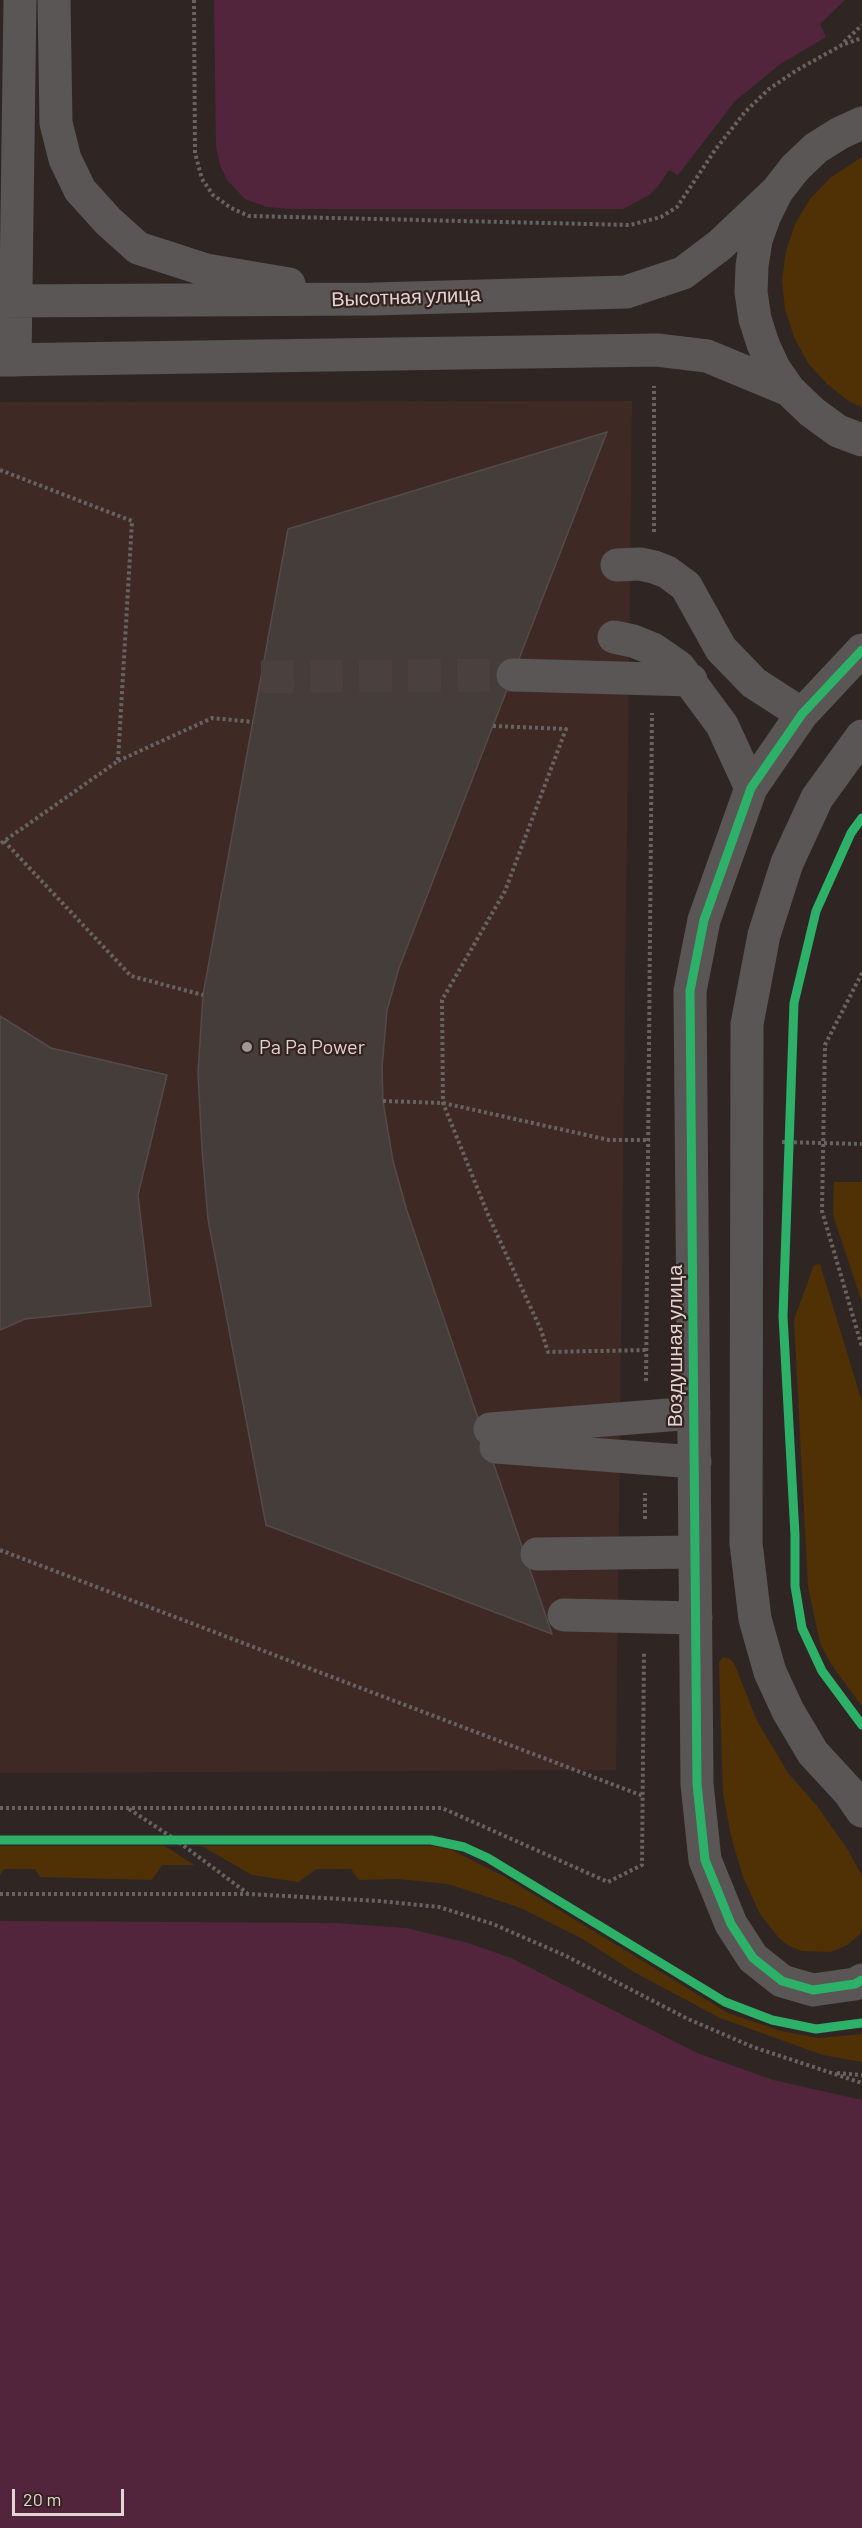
<!DOCTYPE html>
<meta charset="utf-8">
<style>
body{margin:0}
#map{position:relative;width:862px;height:2528px;overflow:hidden;background:#2f2624;font-family:Barlow,sans-serif}
canvas{display:block}
.scale{position:absolute;left:12px;top:2489px;width:112px;height:27px;box-sizing:border-box;border:3px solid #e1d4d2;border-top:0;padding-left:8px;font-size:18px;line-height:21px;white-space:nowrap;color:#e1d4d2;-webkit-text-stroke:4px #33221f;paint-order:stroke}
</style>
<div id="map">
<canvas width="862" height="2528"></canvas>
<div class="scale">20 m</div>
</div>
<script>
const g = document.querySelector('canvas').getContext('2d');
g.lineJoin = 'round';
function fillPath(path, color) { g.fillStyle = color; g.fill(path, 'evenodd'); }
const poly = rows => new Path2D(rows.map(r => 'M' + r).join(''));
function strokePath(path, color, width, dash) { g.strokeStyle = color; g.lineWidth = width; g.lineCap = dash ? 'butt' : 'round'; g.setLineDash(dash || []); g.stroke(path); }
function label(font, color, halo, rows, align = 'center') {
  g.font = font + ' Barlow,sans-serif'; g.lineWidth = 4.5; g.setLineDash([]); g.textBaseline = 'middle'; g.strokeStyle = halo; g.fillStyle = color; for (const [text, x, y, turn = 0] of rows) {
    g.save(); g.translate(x, y); g.rotate((+turn || 0) * Math.PI / 180); g.textAlign = isNaN(turn) ? turn : align; if (halo) g.strokeText(text, 0, 0); g.fillText(text, 0, 0); g.restore();
  }
}
fillPath(poly([
 [632,401,616,1770,0,1773,0,402]
]), '#3f2925');
fillPath(poly([
 [862,157,862,407,850,402,827,384,808,363,794,337,785,309,782,280,786,251,795,224,810,199,830,178],
 [834,1182,862,1182,862,1302,833,1215],
 [820,1264,862,1402,862,1706,831,1664,820,1643,808,1586,794,1320,814,1265],
 [723,1657,730,1659,734,1663,757,1721,788,1773,817,1806,848,1850,862,1876,862,1927,860,1934,847,1945,831,1952,802,1951,789,1946,779,1938,760,1914,743,1877,731,1836,723,1793,719,1662],
 [0,1846,165,1846,194,1865,162,1865,152,1880,40,1877,35,1869,4,1869,0,1875],
 [202,1846,432,1846,452,1850,505,1877,728,2013,781,2031,819,2038,862,2034,862,2062,823,2055,720,2018,634,1972,581,1938,521,1908,448,1884,398,1879,359,1880,351,1869,317,1869,298,1882,252,1875]
]), '#503106');
fillPath(poly([
 [214,0,845,0,820,24,826,37,779,65,735,101,678,175,669,170,659,185,649,195,623,209,291,209,267,207,245,199,227,180,220,165,216,146],
 [0,1921,335,1923,406,1928,468,1943,511,1958,697,2053,773,2080,862,2100,862,2528,0,2528]
]), '#52253d');
const building = poly([
 [607,432,399,968,387,1010,382,1068,383,1101,393,1161,407,1211,552,1634,266,1525,208,1219,202,1149,198,1073,203,995,288,529,607,432],
 [0,1016,51,1048,167,1075,138,1195,151,1306,25,1319,0,1330,0,1016]
]);
fillPath(building, '#443d3a');
strokePath(building, '#534b49', 1.5);
strokePath(poly([
 [261,677,513,675]
]), '#4a403e', 33, [33, 16]);
strokePath(poly([
 [194,0,195,153,202,179,213,195,231,208,249,216,630,225,661,217,677,207,715,150,745,112,769,89,797,70,842,45,862,38],
 [844,42,862,25],
 [0,470,132,521,118,761,0,844],
 [654,532,654,386],
 [493,726,566,729,505,891,442,1000,443,1103,489,1217,541,1330,548,1352,647,1350],
 [118,761,212,718,253,722],
 [4,841,131,976,203,995],
 [862,973,825,1045,822,1211,862,1347],
 [383,1101,443,1103,609,1140,650,1140],
 [782,1142,862,1144],
 [646,1381,652,713],
 [645,1519,645,1493],
 [0,1550,643,1796],
 [0,1808,442,1808,608,1882,642,1865,644,1652],
 [129,1809,176,1840,247,1893],
 [0,1894,248,1894,380,1901,439,1907,493,1924,564,1955,688,2019,753,2047,862,2083],
 [837,2073,862,2075]
]), '#686363', 4, [3, 3]);
strokePath(poly([
 [54,0,56,123,65,159,80,190,108,221,138,248,206,270,289,284],
 [862,123,840,133,816,148,795,168,777,191,765,215,756,240,752,266,751,292,755,319,763,344,774,368,789,390,812,412,838,431,862,440],
 [0,301,374,299,626,292,683,273,720,245,777,191],
 [0,360,657,350,707,356,789,390],
 [15,360,20,0],
 [617,565,640,564,654,567,667,572,686,586,721,649,754,683,802,714],
 [614,637,633,641,653,649,679,667,722,725,751,788],
 [862,650,802,714,751,788,704,920,690,991,697,1784,705,1860,731,1924,753,1958,782,1981,813,1990,855,1984,862,1980],
 [513,675,691,680],
 [862,736,817,798,787,863,764,935,747,1024,746,1543,755,1619,770,1672,788,1711,813,1753,849,1792,862,1811],
 [490,1429,694,1413],
 [496,1447,695,1462],
 [537,1554,695,1552],
 [564,1615,696,1618]
]), '#5a5656', 33);
strokePath(poly([
 [862,650,802,714,751,788,704,920,690,991,697,1784,705,1860,731,1924,753,1958,782,1981,813,1990,855,1984,862,1980],
 [862,818,851,833,816,911,794,1003,783,1316,795,1535,795,1586,802,1628,822,1671,862,1725],
 [0,1840,431,1840,464,1847,488,1858,725,2002,772,2020,816,2029,862,2023]
]), '#2db169', 9);
for (const [x, y, r, color] of [
 [247,1047,6,"#a39795"]
]) { const dot = new Path2D(); dot.arc(x, y, r, 0, 2 * Math.PI); g.fillStyle = color; g.fill(dot); strokePath(dot, '#33221f', 2); }
label('20px', '#e1d4d2', '#33221f', [
 ["Высотная улица",406,297,-2],
 ["Воздушная улица",675,1346,-90]
]);
label('20px', '#e1d4d2', '#33221f', [
 ["Pa Pa Power",259,1047]
], 'left');
</script>
